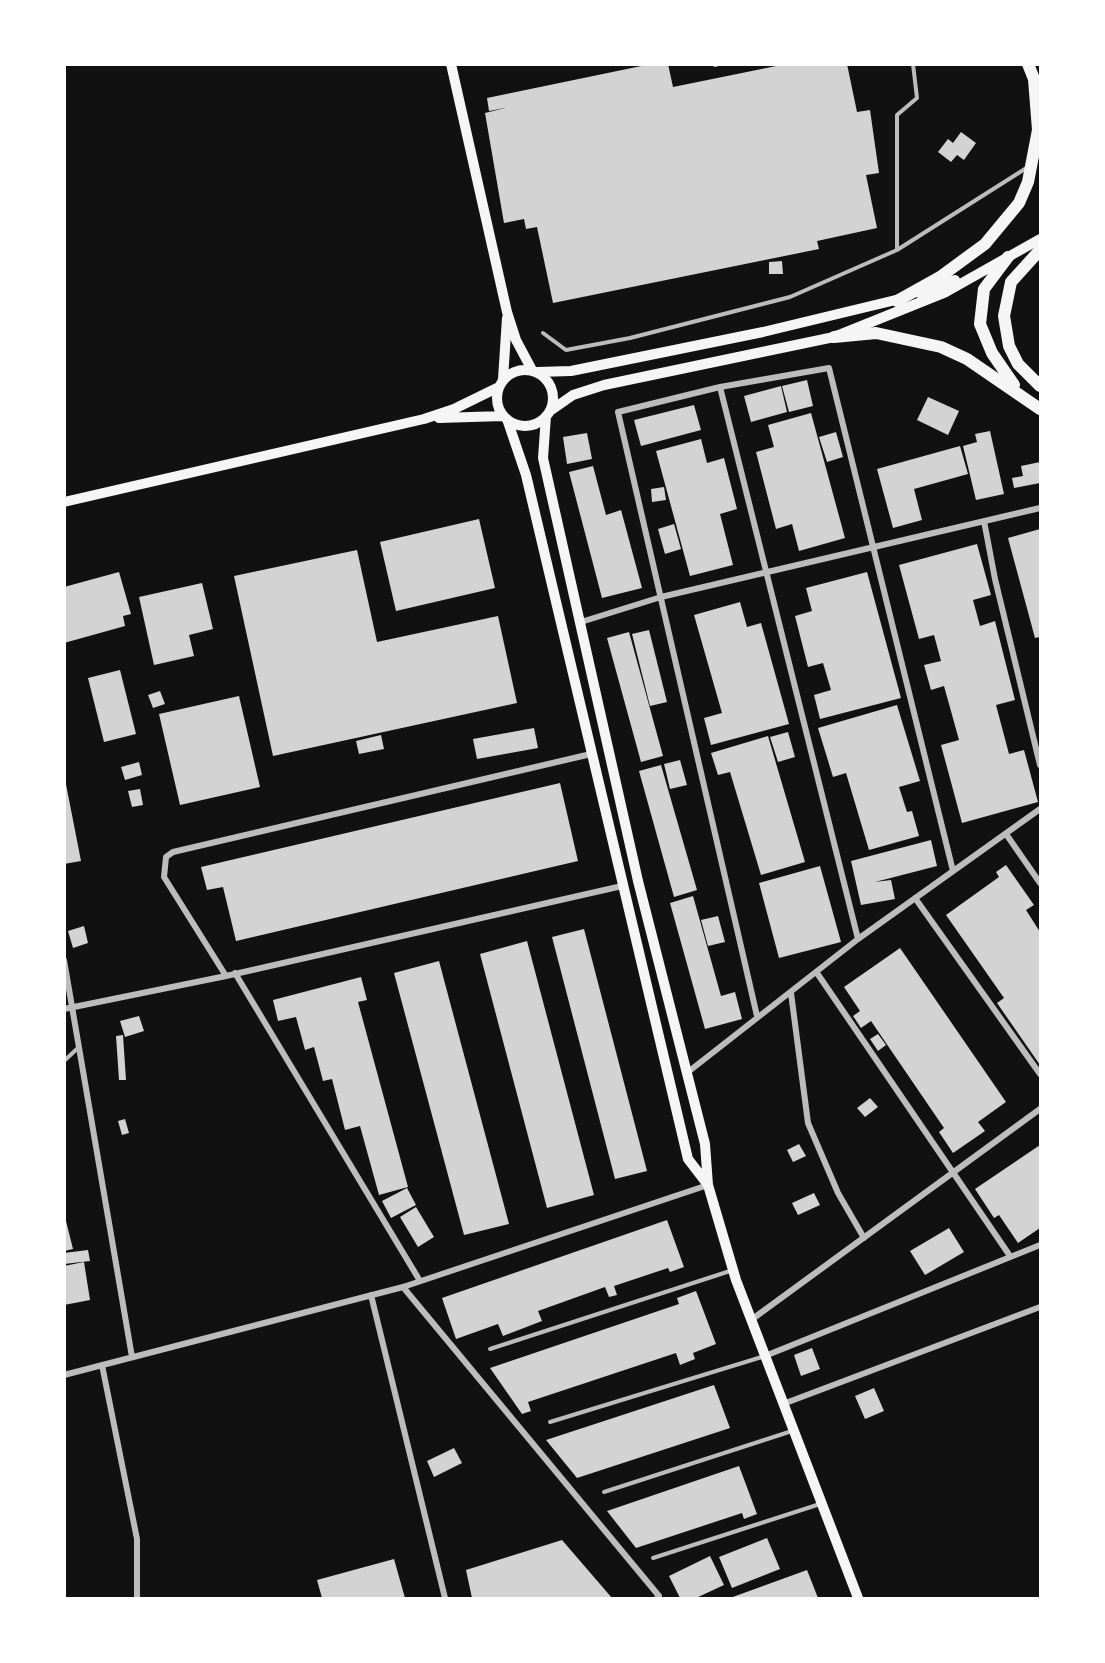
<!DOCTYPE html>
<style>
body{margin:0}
#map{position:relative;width:1105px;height:1663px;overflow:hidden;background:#111;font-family:"Fira Sans Condensed",sans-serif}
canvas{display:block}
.frame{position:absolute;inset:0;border:66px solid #fff;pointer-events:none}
</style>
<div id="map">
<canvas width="1105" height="1663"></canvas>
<div class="frame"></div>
</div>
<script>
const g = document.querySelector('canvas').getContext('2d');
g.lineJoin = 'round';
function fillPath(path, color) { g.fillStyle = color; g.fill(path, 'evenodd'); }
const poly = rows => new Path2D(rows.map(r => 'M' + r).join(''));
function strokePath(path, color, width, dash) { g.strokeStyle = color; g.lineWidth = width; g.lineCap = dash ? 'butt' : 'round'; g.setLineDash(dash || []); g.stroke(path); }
fillPath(poly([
 [651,64,668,64,673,87,786,64,847,64,857,112,870,110,879,173,866,175,877,228,817,241,819,249,553,303,537,227,526,229,524,219,504,223,485,113,505,108,489,111,487,98],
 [961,132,976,143,964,160,957,155,951,162,938,152,948,139,953,143],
 [782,261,783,274,769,274,769,262],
 [807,380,813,406,789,412,782,386],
 [781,386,787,412,751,422,744,396],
 [928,397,959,411,948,435,917,420],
 [694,405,701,430,641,446,634,420],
 [811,413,845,538,799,551,792,524,776,529,756,452,774,447,768,425],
 [990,431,1004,494,976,500,963,446,977,442,975,434],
 [836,432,843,457,827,462,819,437],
 [587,433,592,459,567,464,563,437],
 [701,439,707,463,724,458,737,509,720,514,733,565,690,576,656,451],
 [960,446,968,474,914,489,922,520,893,528,877,469],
 [1040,462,1040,483,1014,488,1012,478,1023,476,1021,466],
 [593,466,606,515,621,510,642,588,602,598,569,472],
 [664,487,666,500,652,502,651,489],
 [479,519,495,588,396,611,380,542],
 [674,524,681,549,665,554,658,529],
 [1040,529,1040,637,1035,638,1008,538],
 [977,544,991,595,973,600,980,626,995,621,1015,700,996,705,1009,754,1024,750,1038,802,962,823,941,745,959,740,944,686,931,690,924,665,941,661,934,635,919,639,899,565],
 [357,550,377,642,498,616,517,703,273,756,234,576],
 [119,572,131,614,123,616,125,626,64,643,64,587],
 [867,572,901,698,820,719,814,695,831,690,823,663,808,667,795,616,812,611,806,588],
 [202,583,213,629,189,635,194,656,154,665,139,597],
 [740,602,747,627,761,623,789,724,711,745,704,718,722,713,694,615],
 [649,630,667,702,650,706,632,634],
 [629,632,663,756,641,762,607,638],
 [120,670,136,734,104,742,88,678],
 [160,691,165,704,153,708,148,695],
 [239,696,260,787,180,805,159,714],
 [897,705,920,781,899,787,907,812,912,811,919,836,869,850,846,773,833,777,818,728],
 [534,728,538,748,477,759,473,739],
 [788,732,795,757,778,762,770,737],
 [381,735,384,749,359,754,356,741],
 [768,736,805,862,761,875,730,772,718,775,711,753],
 [680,760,687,785,670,789,664,764],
 [139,762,142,775,125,780,121,767],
 [661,765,697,890,674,897,639,771],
 [64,774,81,861,64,864],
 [560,783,578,861,236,941,223,887,207,890,201,867],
 [140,789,143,805,132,807,128,791],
 [931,840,937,866,875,882,891,880,895,899,861,905,851,861],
 [1006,865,1034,905,1026,910,1040,932,1040,1065,997,1003,1004,998,946,915,999,877,996,872],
 [820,866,841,942,779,958,759,883],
 [693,896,721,996,735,992,742,1019,705,1029,670,903],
 [718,916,725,942,708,946,701,920],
 [84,926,88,943,73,948,68,931],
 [584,929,647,1171,615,1179,552,937],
 [527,941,594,1195,547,1208,480,954],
 [900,948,1006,1102,978,1122,985,1131,953,1153,939,1132,944,1128,871,1021,861,1028,853,1016,860,1011,844,987],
 [439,961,509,1224,464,1235,394,973],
 [361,977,367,1000,358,1002,408,1187,379,1195,360,1126,345,1130,332,1079,323,1081,314,1047,305,1050,296,1017,278,1021,273,1000],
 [139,1016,144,1031,125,1037,120,1021],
 [878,1034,886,1045,878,1051,870,1039],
 [123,1035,126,1080,119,1080,116,1036],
 [870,1098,878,1107,865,1117,857,1108],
 [125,1119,129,1133,122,1135,118,1121],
 [799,1144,806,1156,793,1162,787,1150],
 [1040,1145,1040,1228,1018,1243,999,1215,994,1218,975,1189],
 [407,1188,416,1205,391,1218,382,1201],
 [814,1193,820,1205,798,1215,792,1203],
 [416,1207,434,1237,418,1247,400,1217],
 [64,1213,73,1249,64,1251],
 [667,1220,684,1267,670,1272,668,1268,614,1286,617,1295,609,1297,605,1287,538,1311,542,1321,503,1336,498,1324,456,1339,442,1298],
 [949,1228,964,1252,925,1275,910,1251],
 [88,1250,90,1261,64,1264,64,1253],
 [84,1262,90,1300,64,1305,64,1266],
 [696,1291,716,1344,693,1353,695,1359,680,1365,676,1353,528,1402,531,1411,522,1414,490,1368,679,1304,677,1298],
 [812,1348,820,1369,801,1376,794,1355],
 [714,1385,730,1428,577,1478,546,1440],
 [874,1388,884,1411,865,1419,855,1396],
 [454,1448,462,1463,434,1477,427,1461],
 [739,1466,757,1514,744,1519,742,1513,636,1548,607,1511],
 [767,1538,780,1569,732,1588,719,1557],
 [562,1540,612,1598,472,1598,466,1570],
 [710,1556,724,1585,696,1598,680,1598,669,1576],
 [394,1559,405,1598,322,1598,317,1580],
 [807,1570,818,1598,730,1598]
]), '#d3d3d3');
strokePath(poly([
 [715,65,718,64],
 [897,249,897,115,917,98,913,64],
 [543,333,566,350,630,338,790,297,897,250,1028,167],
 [64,1061,79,1047],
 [490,1349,730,1271],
 [550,1422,765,1356],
 [604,1492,792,1431],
 [653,1558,820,1504]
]), '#bcbcbc', 4);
strokePath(poly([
 [720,387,858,939],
 [984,521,995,579,1040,765],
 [581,622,661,597,1040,508],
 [1006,834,1040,883],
 [915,898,1040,1074],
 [64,960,132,1357],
 [235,973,420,1281],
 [817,973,1010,1256],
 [226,976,164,877,166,857,173,852,591,754],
 [791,993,808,1123,838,1193,864,1238],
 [64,1009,226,976,622,886],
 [757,1016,618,412,720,387,829,368,953,871],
 [688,1072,858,939,1040,809],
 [403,1287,659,1596,657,1598],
 [371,1295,445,1598],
 [751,1320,1040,1109],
 [765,1356,1040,1245],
 [102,1365,137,1539,137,1598],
 [64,1375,403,1287,708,1185],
 [783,1404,1040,1307]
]), '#bcbcbc', 6);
strokePath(poly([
 [451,64,507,312,516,340,532,370],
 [919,293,955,280],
 '497 398a28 28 0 1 1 56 0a28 28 0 1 1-56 0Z',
 [537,372,571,371,763,332,904,298],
 [503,379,507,318],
 [550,411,573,395,604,385,834,337,946,292,1040,239],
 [546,416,543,458,638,881,705,1144,708,1185,736,1280,858,1598],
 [439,418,503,416],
 [507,419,526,475,688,1159,708,1185],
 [64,502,424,419,454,409,499,387]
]), '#f5f5f5', 10);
strokePath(poly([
 [1040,250,1011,282,1004,316,1009,346,1018,364,1040,386],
 [1008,257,984,289,980,324,992,353,1014,385],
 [897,301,940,277,985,244,1019,203,1028,182,1038,130,1034,79,1028,64],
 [834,337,876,333,941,347,967,359,1040,409]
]), '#f5f5f5', 12);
</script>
